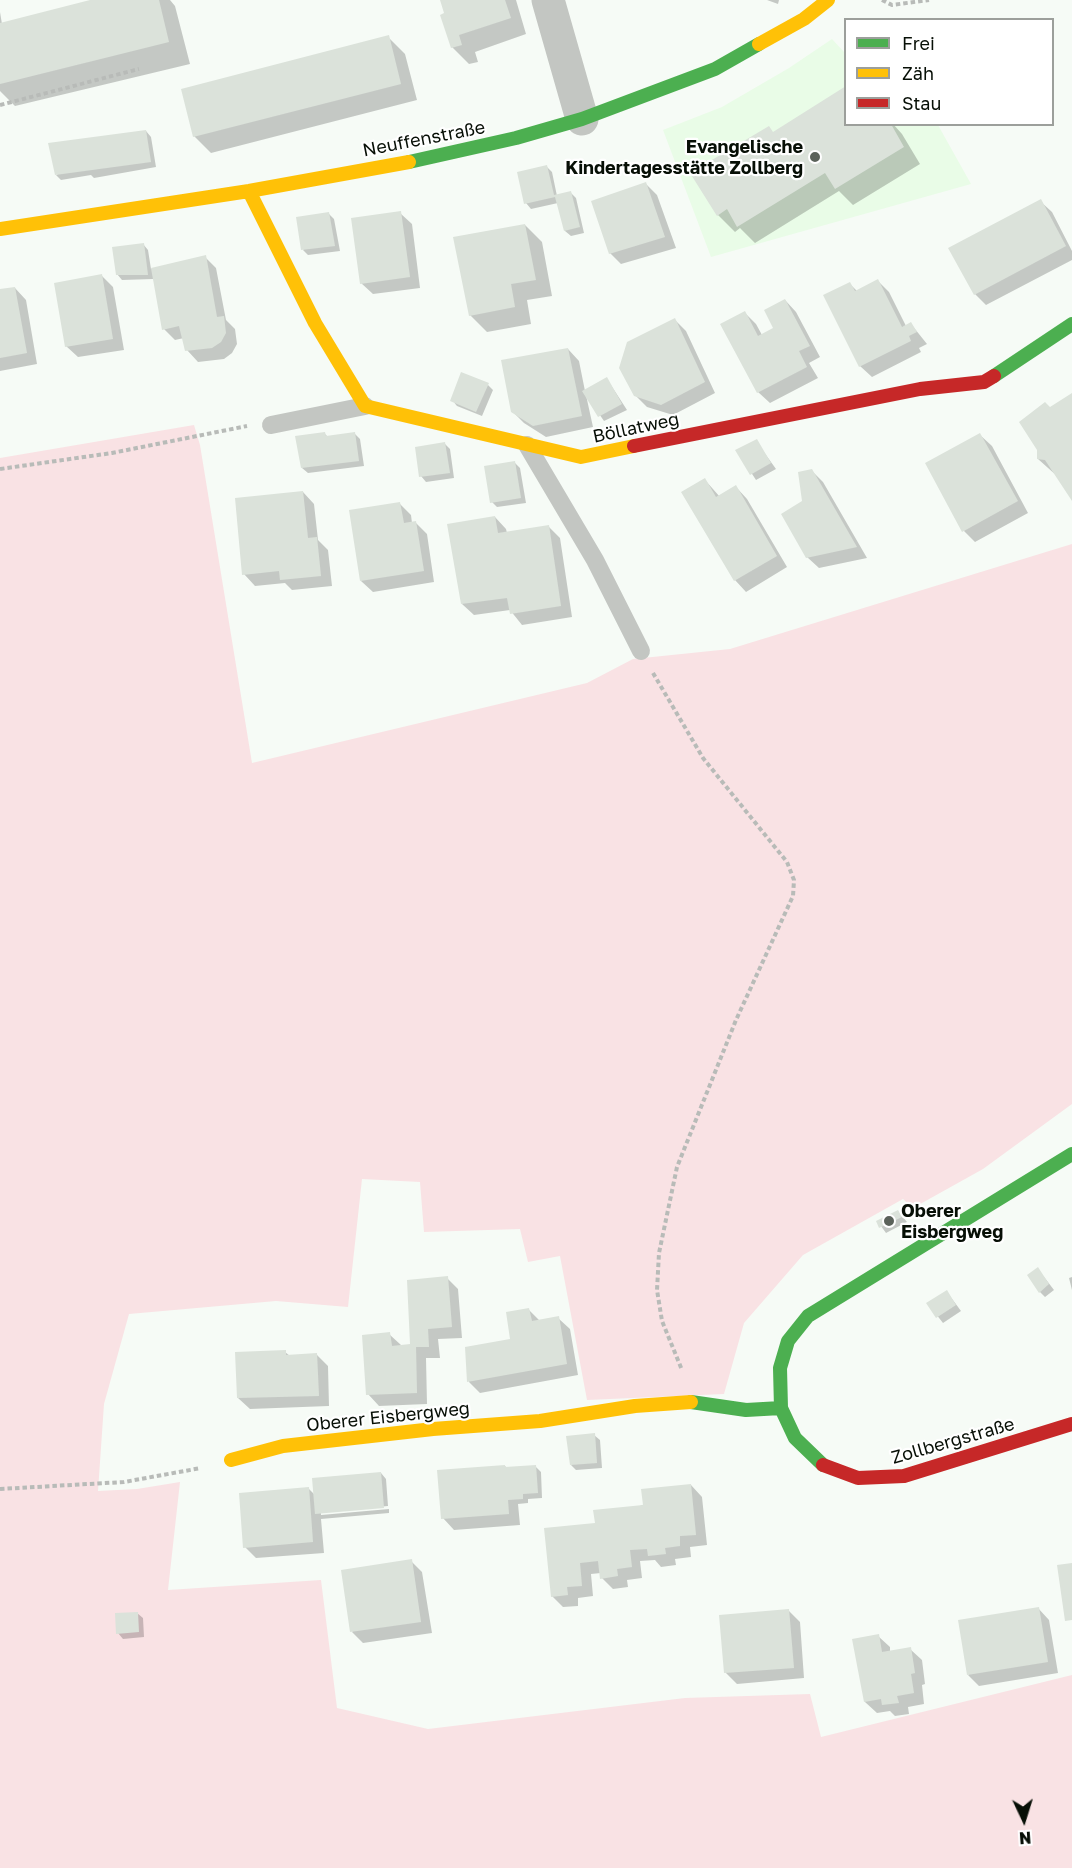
<!DOCTYPE html>
<meta charset="utf-8">
<style>
body{margin:0}
#map{position:relative;width:1072px;height:1868px;overflow:hidden;background:#f6fbf6;font-family:"Golos Text",sans-serif}
canvas{display:block}
.legend{position:absolute;left:844px;top:18px;width:210px;height:108px;box-sizing:border-box;background:#fff;border:2px solid #9c9f9b;margin:0;padding:8px 10px;list-style:none;font-size:18px;color:#070f06}
.legend li{display:flex;align-items:center;gap:12px;height:30px}
.legend b{width:30px;border:2px solid #9c9f9b}
.north{position:absolute;left:994px;top:1790px;width:60px;height:60px;-webkit-text-stroke:4px #fff;paint-order:stroke;rotate:176deg;font-size:16px;font-weight:700;line-height:24px;text-align:center;color:#070f06}
.north::after{content:'';display:block;margin:auto;width:21px;height:27px;background:#070f06;clip-path:polygon(50% 0,100% 100%,50% 72%,0 100%)}
</style>
<div id="map">
<canvas width="1072" height="1868"></canvas>
<ul class="legend">
<li><b style="height:8px;background:#4caf50"></b>Frei</li>
<li><b style="height:8px;background:#ffc107"></b>Zäh</li>
<li><b style="height:8px;background:#c62828"></b>Stau</li>
</ul>
<div class="north">N</div>
</div>
<script>
const g = document.querySelector('canvas').getContext('2d');
g.lineJoin = 'round';
function fillPath(path, color) { g.fillStyle = color; g.fill(path, 'evenodd'); }
const poly = rows => new Path2D(rows.map(r => 'M' + r).join(''));
function strokePath(path, color, width, dash) { g.strokeStyle = color; g.lineWidth = width; g.lineCap = dash ? 'butt' : 'round'; g.setLineDash(dash || []); g.stroke(path); }
function label(font, color, halo, rows, align = 'center') {
  g.font = font + ' "Golos Text",sans-serif'; g.lineWidth = 4.5; g.setLineDash([]); g.textBaseline = 'middle'; g.strokeStyle = halo; g.fillStyle = color; for (const [text, x, y, turn = 0] of rows) {
    g.save(); g.translate(x, y); g.rotate((+turn || 0) * Math.PI / 180); g.textAlign = isNaN(turn) ? turn : align; if (halo) g.strokeText(text, 0, 0); g.fillText(text, 0, 0); g.restore();
  }
}
fillPath(poly([
 [832,39,845,53,846,124,938,125,971,184,711,257,663,130,722,107,789,68]
]), '#e9fce7');
fillPath(poly([
 [194,425,200,445,252,763,587,683,633,659,730,649,1072,544,1072,1104,983,1169,913,1208,903,1199,803,1255,744,1323,724,1394,587,1400,560,1256,528,1262,520,1229,424,1232,420,1182,362,1179,348,1307,276,1301,129,1314,104,1404,98,1491,137,1489,180,1482,168,1590,321,1580,337,1708,428,1729,685,1698,810,1694,821,1737,1072,1675,1072,1868,0,1868,0,458]
]), '#f9e2e4');
fillPath(poly([
 [94,0,170,0,175,6,190,64,15,106,0,91,0,12,2,24],
 [442,0,516,0,526,34,475,52,478,62,469,64,452,47],
 [767,0,779,0,778,4],
 [388,37,405,54,417,100,211,153,194,136],
 [846,124,893,124,902,134,920,164,853,205,839,191,755,243,740,228,735,232,718,215,692,173,774,133],
 [146,131,151,137,156,167,94,178,91,175,61,180,56,175],
 [547,167,552,172,557,196,570,192,576,198,584,233,571,236,565,231,558,203,531,209,526,203],
 [646,184,657,195,676,248,621,264,610,253],
 [1040,201,1052,212,1072,251,1072,260,986,305,975,294],
 [400,213,412,224,420,288,373,294,361,283],
 [329,214,334,219,340,251,308,255,303,250],
 [525,225,542,242,552,296,527,300,531,324,487,332,470,315],
 [143,244,148,250,151,269,205,257,216,268,226,320,235,329,237,344,232,353,224,359,198,362,187,350,184,338,175,340,164,329,154,279,122,280,117,274],
 [102,276,113,287,124,350,78,357,66,346],
 [878,281,889,292,906,326,911,324,927,344,919,348,921,352,872,377,860,366,849,283,858,292],
 [15,288,26,300,37,364,0,371,0,291],
 [785,300,796,312,820,357,809,363,818,378,770,403,758,392,745,313,756,324,762,335,775,328],
 [674,319,686,331,715,393,673,415,647,407,635,395],
 [568,349,579,361,585,391,607,379,627,410,604,421,586,395,593,427,546,437,524,423,513,412],
 [488,385,493,390,482,416,457,406,452,400],
 [1072,394,1072,498,1057,476,1038,459,1050,409],
 [324,433,328,437,354,433,360,439,364,466,308,473,302,468],
 [980,435,992,446,1028,513,975,542,964,531],
 [756,441,776,469,756,480,737,451],
 [445,444,450,449,454,478,426,482,421,476],
 [515,463,520,468,526,503,497,507,492,502],
 [811,470,823,482,867,558,819,568,807,557],
 [705,480,720,497,736,487,747,499,787,567,746,592,735,580],
 [303,492,314,504,318,540,328,550,332,586,292,590,285,583,255,586,244,574],
 [400,504,411,515,412,523,415,522,427,534,434,582,373,592,361,581],
 [495,517,506,529,507,533,549,527,560,538,572,617,522,625,510,610,474,615,462,604],
 [898,1211,907,1222,886,1233,878,1222],
 [1038,1269,1054,1290,1045,1297,1040,1292],
 [1072,1277,1072,1290,1069,1278],
 [447,1278,458,1289,462,1338,438,1339,440,1358,426,1358,427,1404,379,1406,368,1394,389,1334,401,1345,412,1346],
 [947,1292,961,1311,943,1323,928,1304],
 [529,1310,540,1321,558,1318,570,1329,578,1375,480,1393,469,1382,467,1349,511,1340],
 [285,1352,290,1356,317,1355,328,1366,329,1406,250,1409,238,1398],
 [594,1435,600,1440,602,1468,576,1470,571,1465],
 [505,1466,507,1468,535,1466,541,1472,542,1498,528,1499,528,1503,518,1504,520,1525,454,1530,443,1518],
 [381,1473,386,1479,388,1506,321,1512,321,1515,389,1509,389,1513,321,1519,324,1553,256,1558,245,1547,309,1489,315,1495],
 [691,1485,702,1497,707,1545,690,1547,691,1557,675,1559,676,1565,661,1567,655,1560,640,1561,642,1578,627,1580,628,1587,613,1589,602,1578,601,1573,591,1574,593,1596,578,1598,578,1606,563,1607,552,1596,596,1524],
 [411,1561,422,1572,432,1633,363,1643,352,1632],
 [1038,1608,1049,1620,1058,1673,979,1686,968,1675],
 [789,1611,800,1622,804,1678,737,1684,725,1672],
 [137,1613,143,1618,144,1637,123,1639,118,1633],
 [878,1636,890,1647,890,1652,910,1649,922,1660,925,1684,922,1685,924,1704,908,1707,909,1714,895,1716,890,1711,877,1713,865,1702]
]), '#0003');
fillPath(poly([
 [90,0,159,0,169,42,0,84,0,23],
 [440,0,505,0,511,18,459,35,462,45,451,48,440,15,444,13],
 [389,35,401,84,193,137,181,89],
 [846,86,846,124,891,124,904,147,835,189,825,173,737,227,727,209,717,216,690,173,769,126,773,132],
 [146,130,151,162,55,175,48,143],
 [547,165,554,195,571,191,580,227,564,231,555,197,524,204,517,172],
 [646,182,665,237,609,254,591,201],
 [1041,199,1066,246,974,295,948,248],
 [401,211,410,277,360,284,351,218],
 [329,212,335,246,301,250,296,217],
 [525,224,536,280,511,284,515,307,469,316,453,237],
 [144,243,148,275,116,275,112,247],
 [206,255,217,317,224,316,226,333,221,342,212,348,185,351,179,326,162,330,151,268],
 [102,274,113,339,65,347,54,283],
 [878,279,902,327,911,322,917,332,909,336,911,341,859,367,823,295,850,282,855,291],
 [15,287,27,353,0,358,0,289],
 [785,299,810,346,799,351,807,367,757,393,720,324,745,311,758,336,773,328,764,310],
 [675,318,705,382,661,405,634,396,619,368,627,342],
 [568,348,582,416,533,426,511,412,501,360],
 [461,372,489,383,476,412,450,401],
 [607,377,622,404,598,417,582,391],
 [1072,393,1072,501,1045,460,1037,459,1037,450,1019,422,1045,402,1050,407],
 [325,432,326,436,355,432,359,461,301,468,295,436],
 [980,433,1018,501,962,532,925,463],
 [757,439,771,463,750,475,735,450],
 [445,442,450,473,419,477,415,447],
 [515,461,521,498,490,503,484,466],
 [812,469,857,547,806,558,781,514,802,501,798,472],
 [705,478,716,497,736,485,777,556,734,581,681,492],
 [303,491,308,538,317,537,321,576,280,580,279,571,242,575,235,498],
 [400,502,404,523,416,521,424,571,360,581,349,510],
 [495,516,498,533,549,525,561,606,510,614,507,598,461,604,447,524],
 [898,1210,902,1217,879,1228,876,1221],
 [1038,1267,1049,1284,1039,1293,1027,1275],
 [448,1276,452,1327,428,1329,429,1347,416,1347,417,1393,366,1395,362,1335,390,1332,392,1346,410,1344,407,1280],
 [947,1290,956,1305,936,1318,926,1303],
 [529,1308,532,1321,559,1316,567,1364,467,1382,465,1347,510,1339,506,1312],
 [286,1350,286,1355,317,1353,319,1396,237,1398,235,1352],
 [595,1433,597,1463,570,1465,566,1436],
 [505,1465,505,1467,536,1465,538,1493,523,1494,523,1499,508,1500,509,1514,441,1519,437,1470],
 [381,1472,384,1508,315,1514,312,1478],
 [691,1484,696,1535,680,1536,680,1546,665,1548,666,1554,648,1556,647,1549,630,1550,632,1567,617,1569,618,1576,600,1579,598,1561,580,1563,582,1586,567,1587,568,1595,551,1597,544,1528,595,1523,593,1510,643,1505,641,1489],
 [309,1487,313,1542,243,1548,239,1493],
 [412,1559,421,1622,350,1632,341,1570],
 [1072,1563,1072,1620,1065,1621,1057,1565],
 [1039,1607,1048,1662,967,1675,958,1620],
 [789,1609,794,1668,724,1673,719,1615],
 [138,1612,139,1632,116,1634,115,1613],
 [879,1634,882,1652,911,1647,915,1673,911,1674,914,1693,897,1696,899,1703,882,1705,881,1699,864,1702,852,1639]
]), '#dbe2da');
strokePath(poly([
 [882,0,892,5,929,0],
 [0,105,139,69],
 [0,469,112,453,247,426],
 [653,673,703,758,787,862,794,880,793,896,736,1020,677,1167,659,1253,657,1290,662,1321,682,1370],
 [0,1489,124,1482,201,1468]
]), '#b8bbb8', 4, [4.5, 3]);
strokePath(poly([
 [271,425,365,406],
 [527,445,595,560,641,651]
]), '#c3c6c2', 18);
strokePath(poly([
 [548,0,582,119]
]), '#c3c6c2', 33);
strokePath(poly([
 [409,162,516,138,582,119,715,69,759,44],
 [994,376,1072,324],
 [691,1402,746,1410,781,1408],
 [823,1465,795,1438,781,1408,780,1368,788,1341,808,1316,1072,1154]
]), '#4caf50', 14);
strokePath(poly([
 [759,44,804,19,828,0],
 [249,191,315,323,365,406,581,457,634,446],
 [0,229,249,191,409,162],
 [231,1460,283,1446,433,1429,540,1421,635,1406,691,1402]
]), '#ffc107', 14);
strokePath(poly([
 [634,446,920,389,984,382,994,376],
 [823,1465,858,1478,904,1476,1072,1424]
]), '#c62828', 14);
for (const [x, y, r, color] of [
 [815,157,6,"#5b625a"],
 [889,1221,6,"#5b625a"]
]) { const dot = new Path2D(); dot.arc(x, y, r, 0, 2 * Math.PI); g.fillStyle = color; g.fill(dot); strokePath(dot, '#fff', 2); }
label('18px', '#070f06', '#fff', [
 ["Neuffenstraße",424,139,-11],
 ["Böllatweg",636,428,-12],
 ["Oberer Eisbergweg",388,1417,-6],
 ["Zollbergstraße",953,1441,-16]
]);
label('bold 18px', '#070f06', '#fff', [
 ["Evangelische",803,147],
 ["Kindertagesstätte Zollberg",803,168],
 ["Oberer",901,1211,"left"],
 ["Eisbergweg",901,1232,"left"]
], 'right');
</script>
